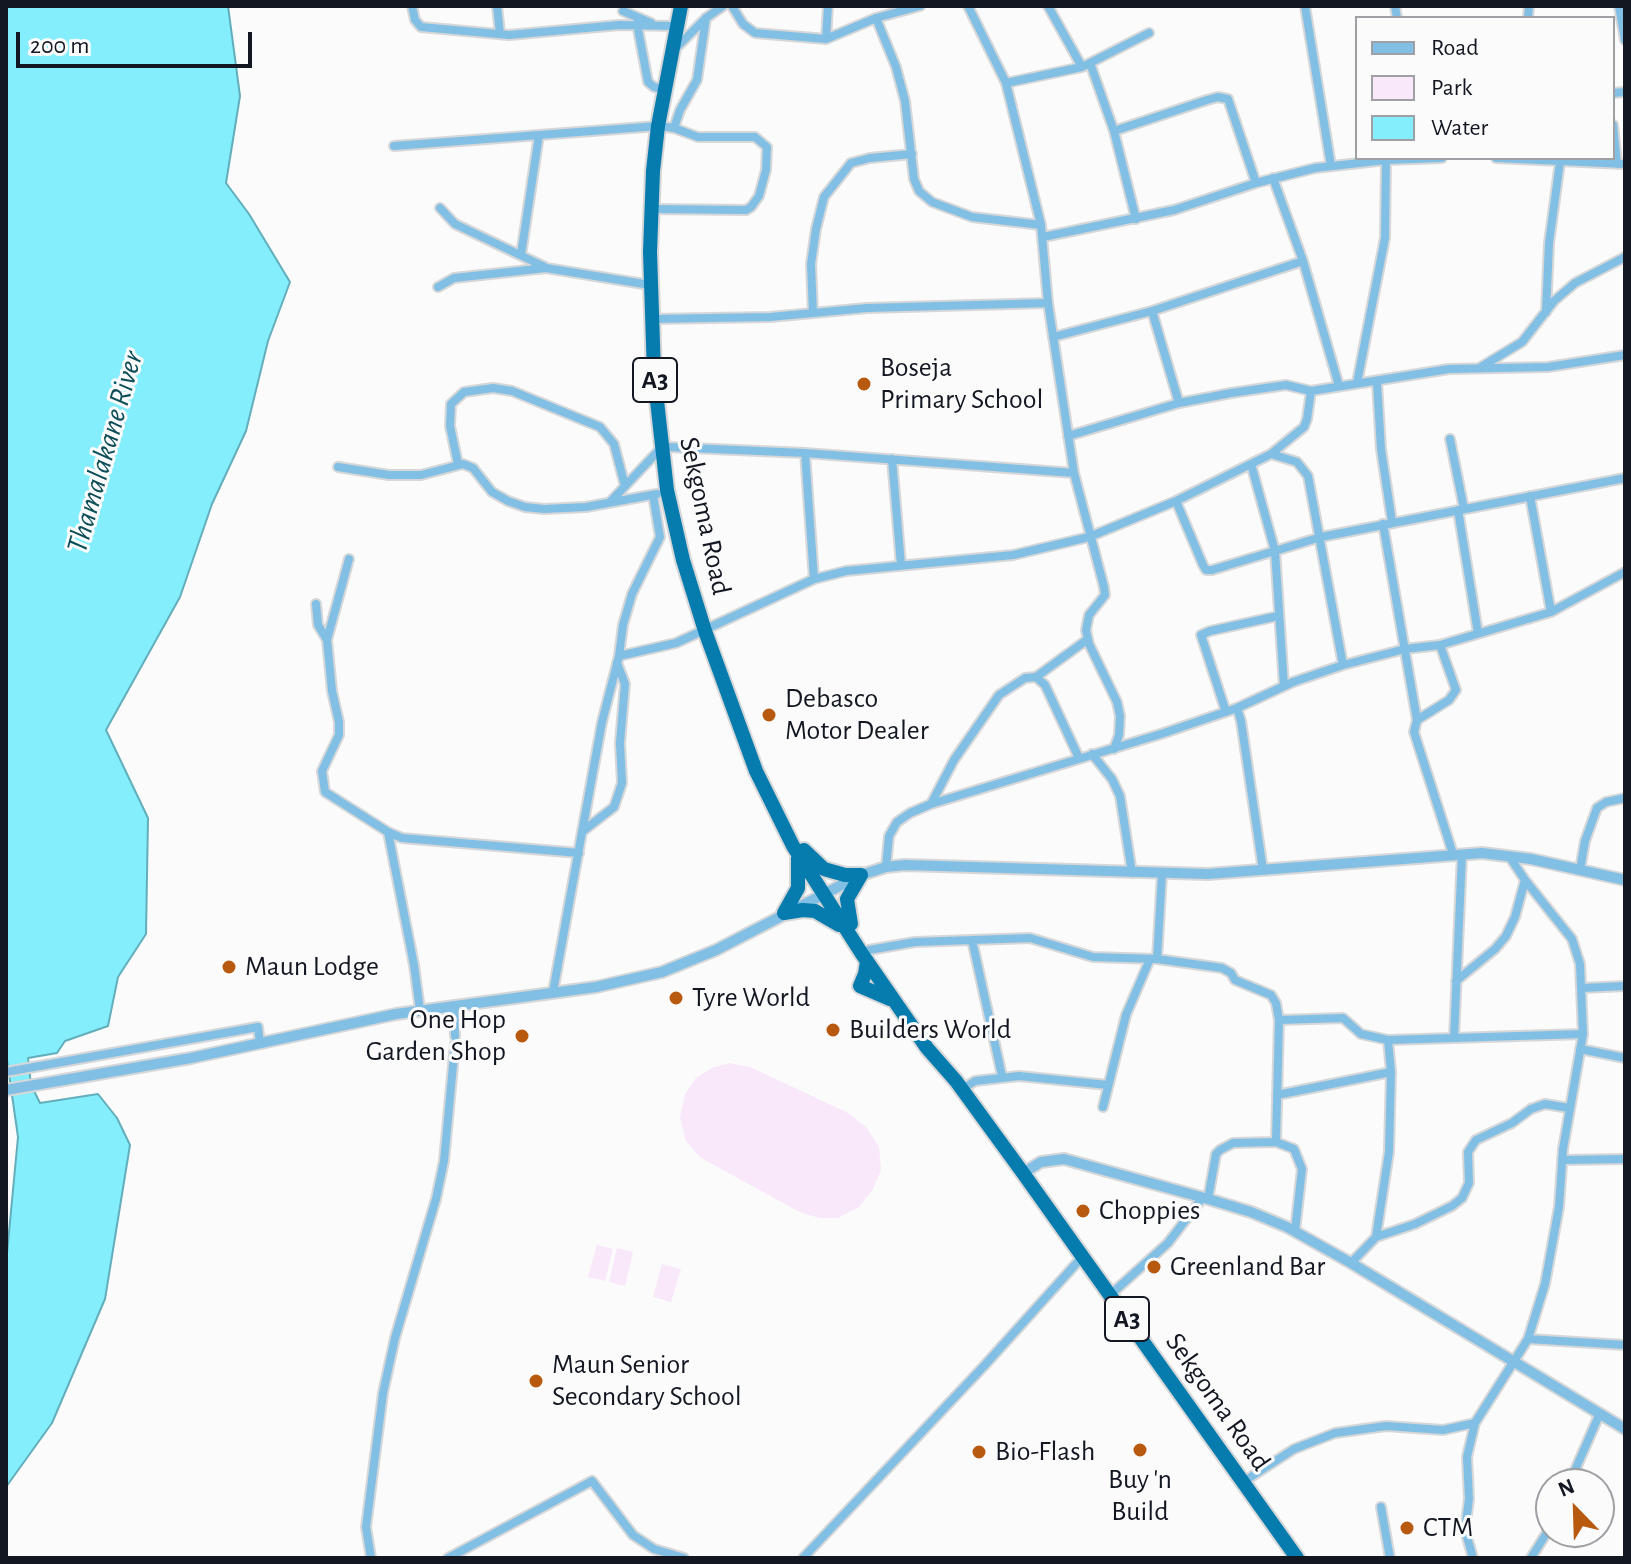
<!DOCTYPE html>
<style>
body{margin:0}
#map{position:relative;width:1631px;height:1564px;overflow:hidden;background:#fbfbfb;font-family:"Alegreya Sans",sans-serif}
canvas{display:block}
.frame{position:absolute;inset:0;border:8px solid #131722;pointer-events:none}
.legend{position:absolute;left:1355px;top:16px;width:260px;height:144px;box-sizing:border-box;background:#fbfbfb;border:2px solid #9ea0a4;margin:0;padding:10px 14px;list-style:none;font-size:24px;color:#131722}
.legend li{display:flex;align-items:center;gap:16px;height:40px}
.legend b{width:40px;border:2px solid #9ea0a4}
.north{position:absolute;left:1535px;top:1468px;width:80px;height:80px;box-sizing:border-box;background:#fbfbfb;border:2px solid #9ea0a4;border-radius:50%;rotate:337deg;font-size:22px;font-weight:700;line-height:32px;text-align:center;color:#131722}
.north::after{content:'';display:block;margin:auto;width:28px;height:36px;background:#b85910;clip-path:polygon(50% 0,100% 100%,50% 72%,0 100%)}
.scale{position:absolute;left:16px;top:32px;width:236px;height:36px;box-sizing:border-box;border:4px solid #131722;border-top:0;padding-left:10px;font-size:24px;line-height:28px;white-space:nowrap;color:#131722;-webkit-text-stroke:6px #fbfbfb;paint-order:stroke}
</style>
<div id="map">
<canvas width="1631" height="1564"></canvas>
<div class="frame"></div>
<ul class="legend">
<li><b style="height:10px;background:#82bfe5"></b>Road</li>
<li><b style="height:22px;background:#f9e7fa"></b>Park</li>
<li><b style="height:22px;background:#84eefd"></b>Water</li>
</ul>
<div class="north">N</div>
<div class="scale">200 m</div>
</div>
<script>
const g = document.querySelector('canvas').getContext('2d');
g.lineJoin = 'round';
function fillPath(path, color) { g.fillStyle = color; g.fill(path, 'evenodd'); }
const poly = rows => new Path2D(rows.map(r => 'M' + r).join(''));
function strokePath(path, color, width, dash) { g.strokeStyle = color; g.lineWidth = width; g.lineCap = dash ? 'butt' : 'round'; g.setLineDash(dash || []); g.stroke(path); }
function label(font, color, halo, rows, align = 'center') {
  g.font = font + ' "Alegreya Sans",sans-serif'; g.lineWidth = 6; g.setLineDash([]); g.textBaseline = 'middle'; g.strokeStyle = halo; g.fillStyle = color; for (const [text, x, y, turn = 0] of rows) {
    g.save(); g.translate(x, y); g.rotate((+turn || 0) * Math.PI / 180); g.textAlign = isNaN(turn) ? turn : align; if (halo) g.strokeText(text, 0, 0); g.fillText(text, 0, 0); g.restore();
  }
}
fillPath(poly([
 [729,1063,750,1067,848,1113,866,1127,879,1147,881,1170,873,1189,859,1207,838,1218,819,1218,798,1211,701,1158,686,1141,680,1118,685,1094,696,1078,712,1068],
 [597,1245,613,1249,605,1281,588,1277],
 [617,1248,633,1252,625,1286,609,1282],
 [662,1264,681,1269,671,1302,653,1297]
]), '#f9e7fa');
const water = poly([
 [6,6,228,6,240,96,226,183,249,214,290,282,268,341,246,431,212,504,180,597,106,730,148,818,146,934,118,977,108,1026,65,1041,57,1053,28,1058,31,1085,40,1103,98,1094,117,1118,130,1145,105,1299,52,1423,6,1487,6,1264,18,1137,6,1053,6,6]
]);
fillPath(water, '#84eefd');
strokePath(water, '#62aebb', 2);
const minor = poly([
 [412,6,415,20,421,27,509,35,619,25,676,26],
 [497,6,500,34],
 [732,6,743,24,755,33,826,39,876,18,920,6],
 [968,6,1006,83,1041,225,1048,303,1074,473,1104,587,1105,595,1089,615,1086,630,1089,644,1117,702,1120,716,1119,735,1114,749],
 [1048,6,1082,67],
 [1305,6,1331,166],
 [1395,6,1397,18],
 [1619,6,1625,40],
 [623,11,651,23],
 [876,18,896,67,905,101,914,179,919,191,932,202,972,217,1041,225],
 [1528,18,1529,6],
 [637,24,648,82,654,87,665,89],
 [826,39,828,6],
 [676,48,706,18,723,6],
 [1090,63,1114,131,1207,100,1218,97,1228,99,1256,183],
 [1006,83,1082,67,1149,33],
 [1613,93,1625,92],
 [1613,125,1617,164],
 [674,128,680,110,697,80,706,18],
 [1114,131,1136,219],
 [394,146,658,126,674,128,698,137,755,137,767,147,766,170,759,196,751,207,746,210,651,209],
 [1496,158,1625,164],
 [1273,178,1303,261,1339,386],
 [440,208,455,224,545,267],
 [1043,237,1174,210,1256,183,1315,168,1386,160,1442,158],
 [521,255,539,135],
 [438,287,454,278,546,268,650,285],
 [1152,311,1179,403],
 [1546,312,1549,243,1560,162],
 [813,313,811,264,816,229,824,197,851,163,870,158,912,154],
 [651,319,770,317,867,308,1048,303],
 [1053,337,1152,311,1303,261],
 [1481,367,1522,342,1554,301,1575,283,1625,257],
 [1357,383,1385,238,1386,159],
 [1377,383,1381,449,1392,522],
 [1068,436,1179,403,1231,393,1286,385,1311,391],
 [1450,439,1464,509],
 [805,453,814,579],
 [1271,454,1297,462,1308,476,1343,665],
 [892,459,901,565],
 [458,464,450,426,451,404,464,392,493,388,512,391,600,427,614,444,625,486],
 [1251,464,1275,551,1284,686],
 [338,467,389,475,421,475,463,464,473,468,492,492,508,501,525,507,544,509,586,507,657,494],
 [1530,496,1551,612],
 [1176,501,1203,565,1206,570,1212,570,1321,537,1625,478],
 [610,502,662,447,668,447,805,453,1074,473],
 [1458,510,1478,633],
 [1383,524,1417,720],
 [349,559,327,640,332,691,339,722,339,735,322,771,325,792,388,832,402,838,579,853],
 [316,604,318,625,327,640],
 [1440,645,1456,690,1449,700,1417,720,1414,732,1453,854],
 [619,656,676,643,814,579,846,571,1013,555,1089,537,1176,501,1271,454,1304,427,1307,419,1311,391,1449,369,1548,367,1625,355],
 [1036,677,1088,639],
 [1237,708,1241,721,1263,870],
 [1226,712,1201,635,1210,631,1278,616],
 [1092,754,1112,779,1120,796,1132,873],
 [931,804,954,760,999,695,1025,678,1036,677,1045,685,1079,758],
 [583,831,614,807,622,783,620,743,625,684,617,663],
 [388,832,414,965,420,1010],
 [886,867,889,836,897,822,910,813,931,804,1164,733,1237,708,1293,682,1343,665,1405,649,1440,645,1551,612,1625,572],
 [1580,870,1585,841,1597,808,1606,802,1625,798],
 [972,940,1002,1076],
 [869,950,915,942,1030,938,1093,957,1157,959,1222,968,1231,973,1235,980,1271,995,1276,1003,1279,1020,1276,1142,1233,1143,1220,1150,1216,1154,1208,1199],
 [1157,959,1162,874],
 [1456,981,1495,949,1506,936,1515,917,1525,880],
 [1582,988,1625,986],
 [553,992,602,722,619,656,623,625,632,594,660,537,653,495],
 [454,1005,455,1036],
 [1279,1020,1343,1018,1361,1034,1388,1040,1583,1034],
 [1454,1038,1462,854],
 [1580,1049,1625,1058],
 [6,1072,258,1027,260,1044],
 [961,1090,975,1081,1019,1076,1108,1085],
 [1277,1095,1391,1072],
 [1103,1107,1126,1015,1150,959],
 [1276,1142,1294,1149,1302,1169,1295,1231],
 [1562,1160,1625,1159],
 [1376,1237,1415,1224,1452,1206,1462,1198,1469,1183,1468,1152,1476,1140,1512,1123,1531,1109,1545,1104,1569,1108],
 [1351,1263,1376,1237,1389,1152,1391,1072,1388,1040],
 [1110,1295,1168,1243,1203,1197],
 [1528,1339,1625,1345],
 [1243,1482,1294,1449,1335,1433,1386,1426,1443,1430,1475,1423],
 [1569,1484,1600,1413],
 [1381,1507,1390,1558],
 [371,1558,366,1527,383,1393,395,1338,436,1199,444,1161,455,1044],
 [448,1558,592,1481,633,1535,654,1549,684,1558],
 [803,1558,984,1366,1083,1256],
 [1473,1558,1465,1530,1469,1499,1467,1457,1475,1423,1528,1339,1545,1284,1559,1207,1563,1149,1583,1034,1580,964,1572,939,1525,880,1509,856],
 [1531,1558,1551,1526]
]);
const tertiary = poly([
 [6,1090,191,1058,396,1014,596,987,662,972,716,950,861,875,886,867,905,865,1208,874,1482,853,1531,859,1625,880],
 [1023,1173,1041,1162,1064,1159,1208,1199,1251,1212,1287,1227,1351,1263,1625,1429]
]);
const trunk = poly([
 [681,6,658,126,653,171,650,252,654,374,667,490,683,560,705,631,756,771,793,846,862,954,927,1048,956,1081,1023,1173,1297,1558],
 [804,850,824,869,845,875,861,875],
 [784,913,803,910,815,911,839,925],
 [784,913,798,888,798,858],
 [851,924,847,899,861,875],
 [867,961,865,974,860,986,890,999]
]);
strokePath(minor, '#d6d7d8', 12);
strokePath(tertiary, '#d6d7d8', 14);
strokePath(trunk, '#d6d7d8', 18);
strokePath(minor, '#82bfe5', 8);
strokePath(tertiary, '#82bfe5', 10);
strokePath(trunk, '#067bae', 14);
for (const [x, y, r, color] of [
 [864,384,8,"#b85910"],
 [769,715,8,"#b85910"],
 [229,967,8,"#b85910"],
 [676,998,8,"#b85910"],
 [833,1030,8,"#b85910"],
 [522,1036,8,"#b85910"],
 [1083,1211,8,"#b85910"],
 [1154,1267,8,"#b85910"],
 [536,1381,8,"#b85910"],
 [1140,1450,8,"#b85910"],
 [979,1452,8,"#b85910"],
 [1407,1528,8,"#b85910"]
]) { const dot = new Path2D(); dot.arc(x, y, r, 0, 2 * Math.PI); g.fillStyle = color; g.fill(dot); strokePath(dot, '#fbfbfb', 3); }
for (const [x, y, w] of [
 [655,380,44],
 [1127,1319,44]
]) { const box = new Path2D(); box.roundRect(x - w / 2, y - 22, w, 44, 6); g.fillStyle = '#fbfbfb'; g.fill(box); strokePath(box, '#131722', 2); }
label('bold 26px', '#131722', null, [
 ["A3",655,380],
 ["A3",1127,1319]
]);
label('28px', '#131722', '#fbfbfb', [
 ["Boseja",880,368],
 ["Primary School",880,400],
 ["Debasco",785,699],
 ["Motor Dealer",785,731],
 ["Maun Lodge",245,967],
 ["Tyre World",692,998],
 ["One Hop",506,1020,"right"],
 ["Garden Shop",506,1052,"right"],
 ["Builders World",849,1030],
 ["Choppies",1099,1211],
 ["Greenland Bar",1170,1267],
 ["Maun Senior",552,1365],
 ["Secondary School",552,1397],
 ["Bio-Flash",995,1452],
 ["Buy 'n",1140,1480,"center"],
 ["Build",1140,1512,"center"],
 ["CTM",1423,1528]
], 'left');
label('28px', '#131722', '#fbfbfb', [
 ["Sekgoma Road",705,516,78],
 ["Sekgoma Road",1218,1402,55]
]);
label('italic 30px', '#0d4e57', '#fbfbfb', [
 ["Thamalakane River",105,452,-74]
]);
</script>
